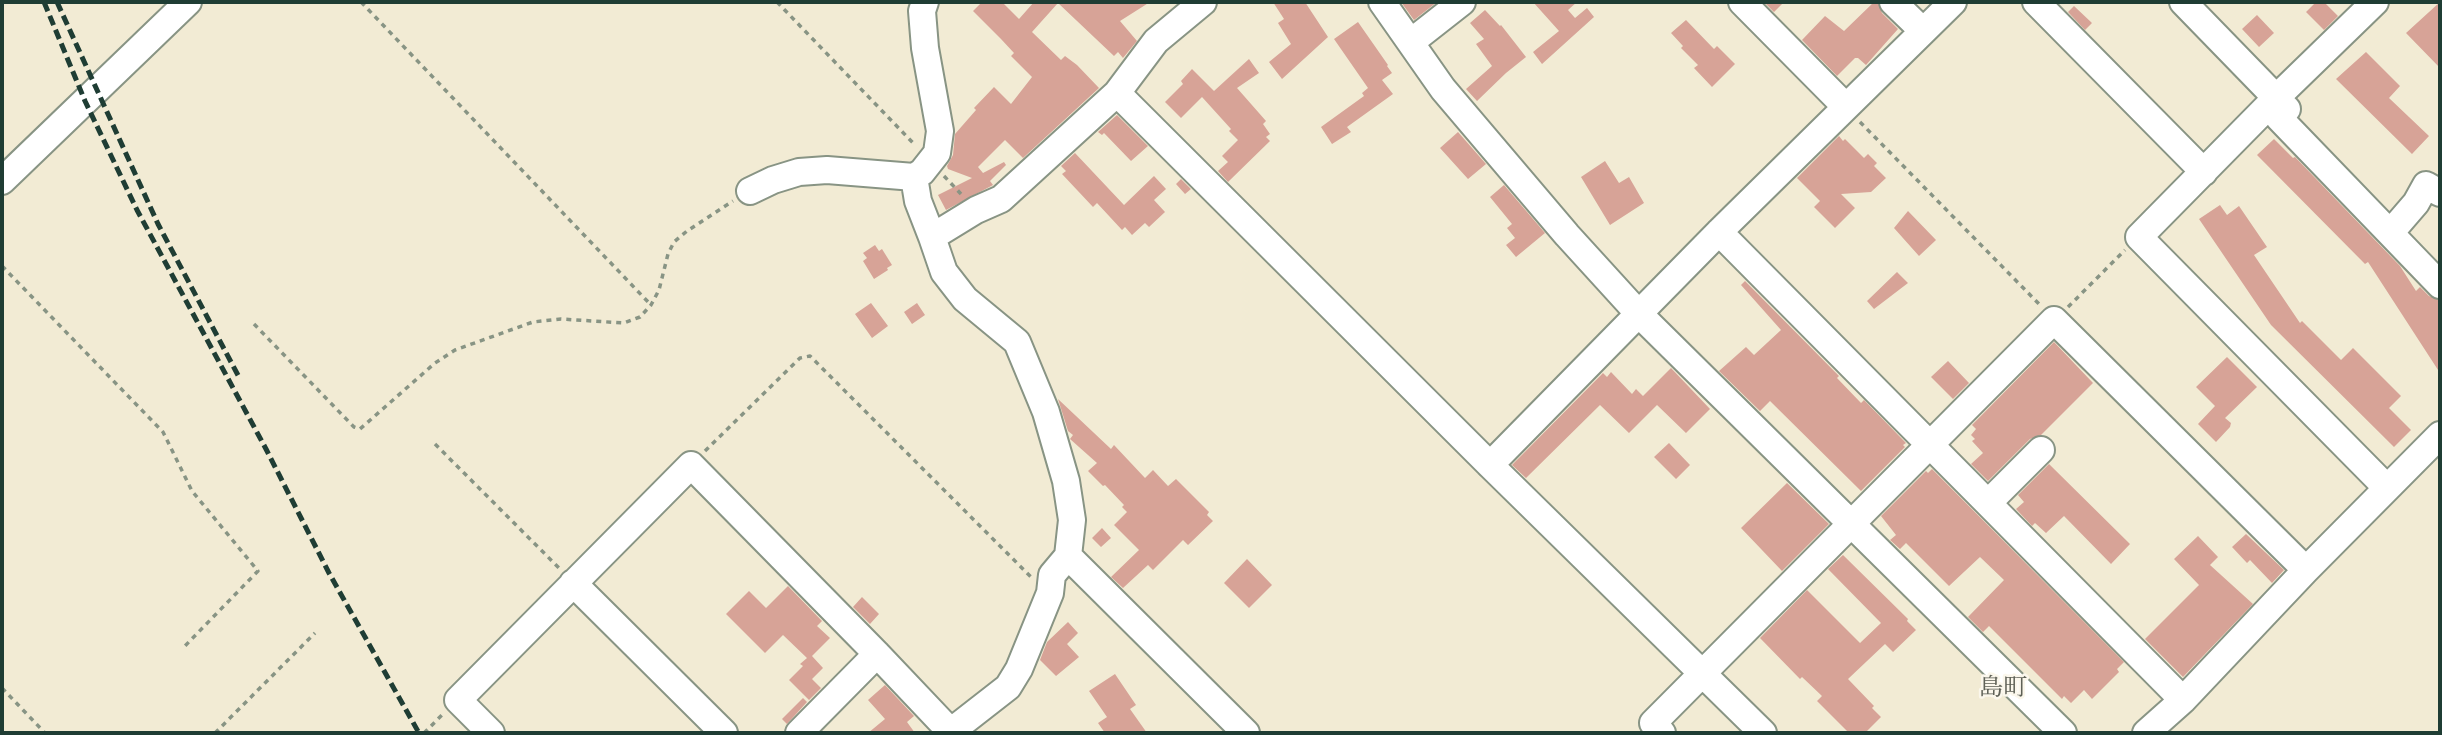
<!DOCTYPE html>
<meta charset="utf-8">
<style>
body{margin:0}
#map{position:relative;width:2442px;height:735px;overflow:hidden;background:#f2ebd4;font-family:"IM FELL DW Pica",serif}
canvas{display:block}
.frame{position:absolute;inset:0;border:4px solid #1f3d34;pointer-events:none}
</style>
<div id="map">
<canvas width="2442" height="735"></canvas>
<div class="frame"></div>
</div>
<script>
const g = document.querySelector('canvas').getContext('2d');
g.lineJoin = 'round';
function fillPath(path, color) { g.fillStyle = color; g.fill(path, 'evenodd'); }
const poly = rows => new Path2D(rows.map(r => 'M' + r).join(''));
function strokePath(path, color, width, dash) { g.strokeStyle = color; g.lineWidth = width; g.lineCap = dash ? 'butt' : 'round'; g.setLineDash(dash || []); g.stroke(path); }
function label(font, color, halo, rows, align = 'center') {
  g.font = font + ' "IM FELL DW Pica","Noto Serif JP",serif'; g.lineWidth = 5; g.setLineDash([]); g.textBaseline = 'middle'; g.strokeStyle = halo; g.fillStyle = color; for (const [text, x, y, turn = 0] of rows) {
    g.save(); g.translate(x, y); g.rotate((+turn || 0) * Math.PI / 180); g.textAlign = isNaN(turn) ? turn : align; if (halo) g.strokeText(text, 0, 0); g.fillText(text, 0, 0); g.restore();
  }
}
fillPath(poly([
 [982,2,1002,2,1019,19,1034,2,1150,2,1120,21,1137,41,1123,58,1118,52,1114,56,1058,3,1032,32,1061,60,1065,56,1077,65,1099,88,1023,158,1005,140,978,167,983,173,1004,162,1006,165,990,181,993,185,946,210,938,195,972,178,948,169,947,166,953,155,955,134,976,110,974,108,994,87,1011,104,1032,77,1011,56,1014,53,1001,39,973,11],
 [1273,2,1305,2,1328,37,1282,79,1269,62,1291,44,1278,23,1284,19],
 [1401,2,1437,2,1414,20],
 [1533,2,1577,2,1568,10,1575,18,1587,8,1594,17,1542,64,1533,52,1559,31],
 [1764,2,1784,2,1774,12],
 [1874,2,1878,2,1882,13,1898,29,1866,65,1858,58,1855,58,1837,76,1802,40,1825,16,1844,31],
 [2316,2,2324,2,2338,16,2324,30,2306,12],
 [2440,2,2440,68,2406,33],
 [2074,6,2092,23,2085,30,2068,12],
 [1485,10,1500,26,1501,25,1526,57,1506,73,1477,101,1466,89,1492,66,1476,44,1484,39,1470,23],
 [2257,15,2274,33,2259,47,2242,29],
 [1686,20,1714,49,1717,46,1735,64,1712,87,1694,68,1698,65,1681,48,1683,46,1671,33],
 [1358,22,1388,65,1387,66,1392,73,1382,80,1393,94,1347,127,1351,132,1332,144,1321,127,1364,96,1362,93,1368,88,1334,39],
 [2366,52,2400,86,2389,98,2429,136,2412,154,2336,79],
 [1249,59,1259,73,1237,88,1266,121,1263,124,1270,134,1266,137,1270,141,1228,182,1218,171,1228,162,1222,156,1238,140,1229,131,1231,129,1202,97,1181,118,1165,102,1183,84,1181,81,1192,69,1214,91],
 [1117,115,1148,146,1131,161,1104,133,1102,135,1098,132],
 [1458,132,1486,164,1468,179,1440,148],
 [1839,136,1843,141,1845,139,1864,158,1868,154,1877,163,1874,166,1886,178,1871,192,1841,194,1855,208,1835,228,1814,207,1820,201,1797,178],
 [2274,139,2293,158,2295,157,2400,266,2416,291,2420,287,2429,296,2440,300,2440,373,2368,262,2365,264,2257,155],
 [1075,153,1124,205,1154,176,1166,189,1154,200,1165,212,1149,227,1145,223,1132,235,1125,227,1122,230,1097,203,1093,207,1062,174,1066,171,1061,166],
 [1605,161,1619,183,1629,177,1644,203,1610,225,1581,177],
 [1181,179,1191,189,1185,194,1176,184],
 [1504,185,1545,233,1516,257,1506,245,1515,238,1507,228,1512,224,1490,197],
 [2220,205,2227,215,2239,206,2267,247,2254,255,2300,323,2302,321,2341,360,2353,348,2401,396,2389,408,2411,430,2394,447,2271,325,2199,219],
 [1908,211,1936,240,1919,256,1894,228],
 [875,245,879,251,882,249,892,265,887,268,888,270,874,279,863,261,867,258,863,253],
 [1897,272,1908,283,1874,309,1867,301],
 [1745,281,1839,376,1837,378,1861,403,1864,400,1906,443,1903,445,1905,447,1861,491,1770,401,1760,411,1719,371,1746,347,1754,355,1781,330,1741,285],
 [871,303,888,326,872,338,855,314],
 [917,303,925,315,912,324,904,312],
 [2054,342,2093,383,2041,435,2030,439,1988,481,1971,464,1983,453,1972,441,1975,439,1971,435,1976,429,1972,425],
 [2227,357,2257,387,2225,418,2231,423,2230,427,2216,442,2198,424,2215,406,2196,387],
 [1948,361,1969,383,1953,399,1931,377],
 [1671,368,1710,409,1686,433,1657,405,1629,433,1600,405,1526,478,1512,465,1603,373,1607,377,1611,372,1632,394,1636,389,1643,396],
 [1058,399,1111,449,1114,445,1145,478,1153,470,1168,486,1176,479,1209,512,1207,515,1213,521,1188,545,1183,540,1153,570,1148,565,1123,588,1111,577,1139,550,1114,525,1127,512,1122,507,1124,505,1105,485,1103,486,1088,471,1097,463,1070,439,1073,435,1068,431],
 [1669,443,1690,465,1676,479,1654,457],
 [2049,464,2130,544,2111,564,2064,516,2046,533,2035,523,2032,526,2016,509,2024,502,2018,495],
 [1932,469,2124,662,2117,669,2119,672,2092,699,2084,690,2071,703,2064,696,2062,699,1989,626,1983,632,1968,617,2004,580,1980,557,1949,586,1906,543,1900,549,1890,540,1896,535,1881,516,1926,471,1928,473],
 [1787,483,1829,524,1782,571,1741,528],
 [1102,528,1111,538,1101,547,1092,538],
 [2246,534,2284,570,2272,583,2250,560,2247,563,2232,547],
 [2198,536,2218,557,2210,565,2253,604,2183,677,2145,639,2199,585,2174,559],
 [1843,555,1908,619,1907,621,1916,630,1893,652,1885,644,1848,679,1874,706,1872,708,1881,717,1865,733,1849,733,1817,701,1822,696,1802,677,1800,679,1760,638,1807,590,1860,643,1881,623,1828,569],
 [1247,559,1272,585,1249,608,1224,583],
 [788,586,822,621,817,626,830,638,812,656,823,668,812,679,821,688,809,700,789,680,803,666,800,664,807,658,783,635,765,653,726,614,749,591,766,608],
 [862,597,879,614,870,624,853,607],
 [1068,622,1078,633,1067,644,1079,657,1056,676,1040,660,1047,642],
 [1115,674,1136,705,1130,709,1147,733,1105,733,1098,723,1107,717,1089,691],
 [885,685,914,716,907,722,915,733,868,733,885,719,868,700],
 [803,698,807,702,787,724,782,719]
]), '#d7a397');
const minor = poly([
 [1382,2,1443,89,1567,235,1639,314,2063,733],
 [1742,2,1846,107],
 [1893,2,1923,31],
 [2036,2,2204,172],
 [2183,2,2287,109,2279,118,2440,285],
 [2375,2,2275,99,2139,237,2387,488],
 [1411,42,1462,2],
 [1117,93,1490,465,1763,733],
 [914,177,918,201,932,237],
 [2,181,188,2],
 [750,191,773,180,799,172,827,170,914,177,922,172,937,153,940,131,925,48,922,11,925,2],
 [1719,232,2183,700],
 [2391,232,2416,203,2426,185,2440,193],
 [1490,465,1719,232,1953,2],
 [1988,503,2041,450],
 [1068,556,1246,733],
 [573,583,724,733],
 [491,733,458,700,691,465,877,654,950,731],
 [799,733,877,654],
 [949,733,1008,687,1019,669,1050,593,1052,575,1068,556,1072,520,1066,481,1046,412,1017,342,965,299,944,272,932,237,976,210,1001,199,1117,93,1156,41,1203,2],
 [1662,733,1653,723,2054,320,2306,570],
 [2146,733,2183,700,2306,570,2440,435]
]);
strokePath(minor, '#889484', 30);
strokePath(poly([
 [361,2,651,305],
 [777,2,915,145],
 [1860,122,2041,306],
 [944,176,961,194],
 [2,266,163,432,192,491,258,571,182,649],
 [2068,307,2125,250],
 [254,324,354,427,360,429,435,363,455,350,533,322,561,319,624,323,640,317,651,305,659,290,668,254,674,242,687,231,733,201],
 [435,444,560,569],
 [705,451,800,358,810,356,1032,578],
 [2,688,45,733],
 [215,733,315,633],
 [424,733,442,715]
]), '#889484', 3.5, [5, 5]);
strokePath(minor, '#fff', 26);
strokePath(poly([
 [44,2,85,101,137,210,266,449,329,573,419,733],
 [57,2,158,224,240,379]
]), '#1f3d34', 5, [10, 5]);
label('24px', '#5f6157', '#fbf7ec', [
 ["島町",2003,690]
]);
</script>
